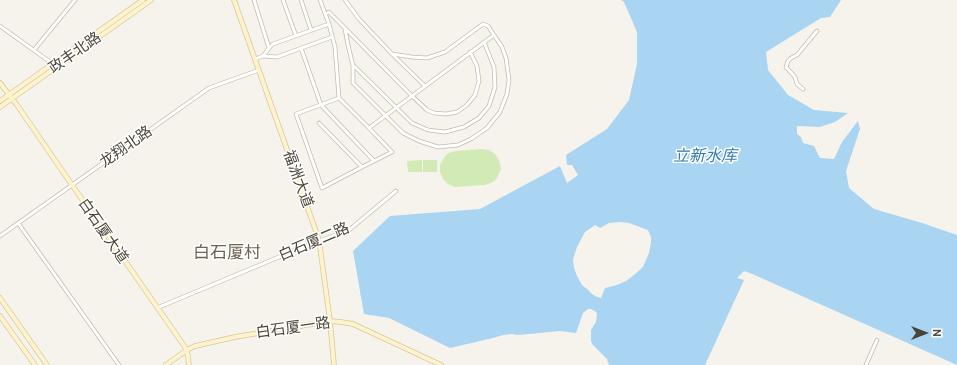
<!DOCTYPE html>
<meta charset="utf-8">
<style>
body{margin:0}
#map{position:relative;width:957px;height:365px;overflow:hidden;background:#f6f3ec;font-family:Cabin,sans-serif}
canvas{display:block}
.north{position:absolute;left:905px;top:313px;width:40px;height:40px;-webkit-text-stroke:3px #fff;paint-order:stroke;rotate:90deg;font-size:11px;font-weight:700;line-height:16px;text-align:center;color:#4b4439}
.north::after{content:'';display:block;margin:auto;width:14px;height:18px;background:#4b4439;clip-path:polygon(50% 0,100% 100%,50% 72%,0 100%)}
</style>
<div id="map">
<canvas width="957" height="365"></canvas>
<div class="north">N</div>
</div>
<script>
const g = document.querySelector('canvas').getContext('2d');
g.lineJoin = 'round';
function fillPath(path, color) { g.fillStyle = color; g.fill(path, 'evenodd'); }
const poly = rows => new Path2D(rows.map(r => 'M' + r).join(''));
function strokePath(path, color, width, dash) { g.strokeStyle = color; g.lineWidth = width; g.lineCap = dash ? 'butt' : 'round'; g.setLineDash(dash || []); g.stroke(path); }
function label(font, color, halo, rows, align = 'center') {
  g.font = font + ' Cabin,"Noto Sans SC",sans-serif'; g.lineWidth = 3; g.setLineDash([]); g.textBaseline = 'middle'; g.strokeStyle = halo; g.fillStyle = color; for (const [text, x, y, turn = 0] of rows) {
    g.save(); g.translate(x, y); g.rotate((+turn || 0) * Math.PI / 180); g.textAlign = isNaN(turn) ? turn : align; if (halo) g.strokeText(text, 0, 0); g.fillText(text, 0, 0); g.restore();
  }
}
fillPath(poly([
 [482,149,489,150,495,154,499,160,501,168,500,171,497,178,494,181,491,183,484,185,455,187,448,184,443,179,440,172,440,165,442,161,446,155,449,153,456,151],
 [422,160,422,172,408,172,407,161],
 [423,160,437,160,437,172,423,172]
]), '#d2eab5');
fillPath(poly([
 [621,0,841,0,830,17,821,18,766,52,768,70,788,95,814,110,848,113,835,122,820,127,797,126,797,134,801,137,803,143,814,146,820,158,834,159,842,142,858,121,860,129,846,171,849,188,874,209,922,223,957,235,957,365,750,273,744,271,737,278,744,280,705,365,609,365,607,359,593,345,591,341,591,330,596,322,597,314,596,312,591,309,588,309,583,313,576,333,560,331,518,335,512,334,503,335,493,338,450,348,389,318,364,314,353,251,390,216,480,209,560,166,567,183,578,175,572,165,567,165,566,155,607,129,629,100,637,64,637,32,624,2],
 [620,222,629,223,648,230,651,237,651,243,649,253,643,267,634,275,626,281,617,285,605,288,601,298,597,297,592,294,587,289,582,285,577,276,574,268,573,260,575,253,577,247,585,232,595,225,600,228,609,223]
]), '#a9d4f2');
const street = poly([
 [254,0,269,48],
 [283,0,296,36],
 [301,0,311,30],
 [320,0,329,24,335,47,339,98],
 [345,0,359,19,392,54,425,86],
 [325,14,329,12,412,96,427,110,434,113,446,114,457,112,467,105,475,95,479,81,477,66,470,52],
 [0,26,53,64],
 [345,29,348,45,353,66,353,83,403,133,419,141,438,147,458,145,471,139,487,128,500,112,507,94,509,80,506,58,502,47,488,26,483,24,445,52,427,58,412,57,392,54],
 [301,48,321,105,374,161],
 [34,50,75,0],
 [263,56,277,57,332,37],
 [255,59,263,56,269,48,273,44,329,24],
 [354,66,412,123,428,130,445,132,464,127,479,118,489,106,495,87,494,67,484,42],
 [803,89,797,84,795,77,786,67,788,61,791,58,797,55,817,31],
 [319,123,362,167,322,188,296,114,339,98,369,128,494,35],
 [362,167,392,152,369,128],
 [18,223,119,365],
 [0,236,209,88,259,70],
 [157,308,298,249,349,230,396,191],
 [866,365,877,340]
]);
const secondary = poly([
 [234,0,319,240,330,321,334,365],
 [0,83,17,105,72,185,187,350,189,365],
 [0,101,143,0],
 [0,107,151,0],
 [0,298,47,365],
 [0,316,35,365],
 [166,365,187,350,195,346,235,337,330,321,341,322,353,324,441,365]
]);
strokePath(street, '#c2bbae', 4.5);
strokePath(secondary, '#d6c79b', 5.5);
strokePath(street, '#fff', 3);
strokePath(secondary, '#fff3cd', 4);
label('15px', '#4b4439', '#fff', [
 ["政丰北路",75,53,-35],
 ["龙翔北路",126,147,-35],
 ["福洲大道",298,179,70],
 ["白石厦大道",103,231,55],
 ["白石厦二路",314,242,-23],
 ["白石厦一路",293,328,-8]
]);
label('italic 16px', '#2e7ab2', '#fff', [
 ["立新水库",705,156]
]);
label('17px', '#6e6250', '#fff', [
 ["白石厦村",227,253]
]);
</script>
